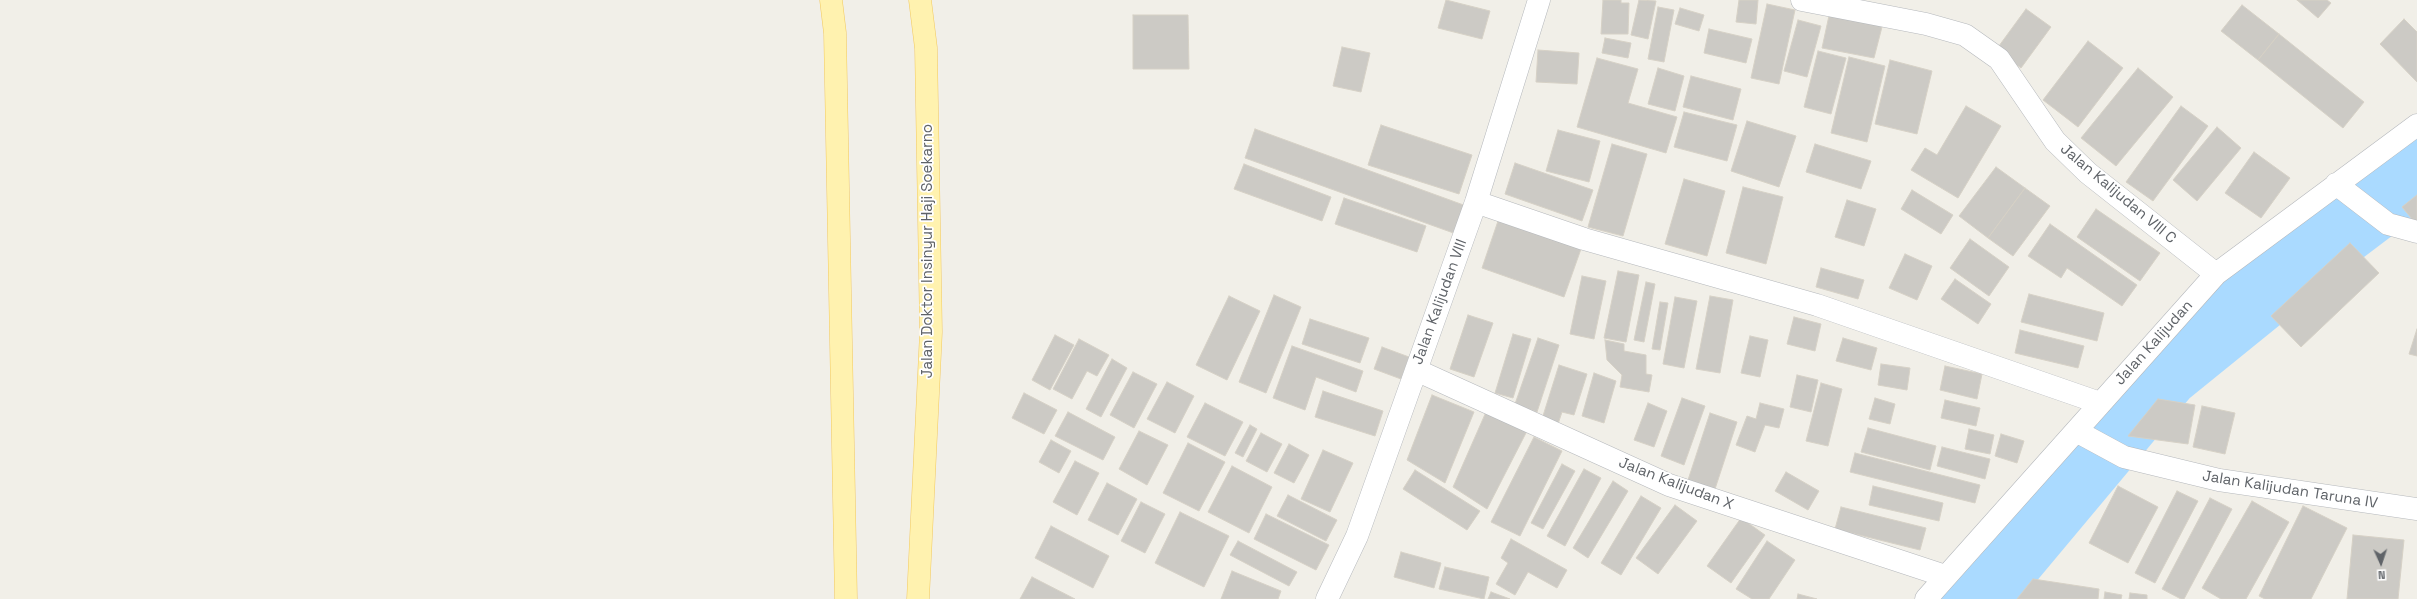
<!DOCTYPE html>
<style>
body{margin:0}
#map{position:relative;width:2417px;height:599px;overflow:hidden;background:#f1efe8;font-family:"Space Grotesk",sans-serif}
canvas{display:block}
.north{position:absolute;left:2361px;top:543px;width:40px;height:40px;-webkit-text-stroke:3px #fff;paint-order:stroke;rotate:177deg;font-size:11px;font-weight:700;line-height:16px;text-align:center;color:#5f6368}
.north::after{content:'';display:block;margin:auto;width:14px;height:18px;background:#5f6368;clip-path:polygon(50% 0,100% 100%,50% 72%,0 100%)}
</style>
<div id="map">
<canvas width="2417" height="599"></canvas>
<div class="north">N</div>
</div>
<script>
const g = document.querySelector('canvas').getContext('2d');
g.lineJoin = 'round';
const poly = rows => new Path2D(rows.map(r => 'M' + r).join(''));
function strokePath(path, color, width, dash) { g.strokeStyle = color; g.lineWidth = width; g.lineCap = dash ? 'butt' : 'round'; g.setLineDash(dash || []); g.stroke(path); }
function fillPath(path, color) { g.fillStyle = color; g.fill(path, 'evenodd'); }
function label(font, color, halo, rows, align = 'center') {
  g.font = font + ' "Space Grotesk",sans-serif'; g.lineWidth = 3.5; g.setLineDash([]); g.textBaseline = 'middle'; g.strokeStyle = halo; g.fillStyle = color; for (const [text, x, y, turn = 0] of rows) {
    g.save(); g.translate(x, y); g.rotate((+turn || 0) * Math.PI / 180); g.textAlign = isNaN(turn) ? turn : align; if (halo) g.strokeText(text, 0, 0); g.fillText(text, 0, 0); g.restore();
  }
}
strokePath(poly([
 [1976,599,2165,373,2339,232,2417,173]
]), '#aadaff', 70);
const building = poly([
 [1446,0,1490,11,1482,39,1438,28,1446,0],
 [1603,0,1621,0,1621,3,1629,3,1628,34,1601,34,1603,0],
 [1639,0,1656,1,1648,39,1631,35,1639,0],
 [1739,0,1758,0,1756,24,1736,22,1739,0],
 [2297,0,2327,0,2331,3,2318,18,2297,0],
 [1767,4,1795,10,1779,84,1751,78,1767,4],
 [2242,5,2279,34,2258,60,2221,31,2242,5],
 [1658,7,1674,10,1664,62,1648,59,1658,7],
 [1680,8,1704,15,1699,31,1675,24,1680,8],
 [2026,9,2051,27,2021,68,1996,50,2026,9],
 [1830,11,1883,23,1874,58,1822,48,1830,11],
 [1133,15,1188,15,1189,69,1133,69,1133,15],
 [2404,19,2417,32,2417,82,2380,44,2404,19],
 [1798,20,1821,26,1807,77,1784,71,1798,20],
 [1709,29,1752,39,1746,63,1704,53,1709,29],
 [2279,34,2364,102,2343,128,2258,60,2279,34],
 [1605,38,1631,43,1628,58,1602,53,1605,38],
 [2088,41,2123,68,2078,127,2043,100,2088,41],
 [1342,47,1370,53,1361,92,1333,86,1342,47],
 [1538,50,1579,53,1577,84,1536,82,1538,50],
 [1818,51,1846,58,1831,114,1804,107,1818,51],
 [1849,57,1885,66,1867,142,1831,133,1849,57],
 [1597,58,1638,69,1628,103,1677,117,1666,153,1577,127,1597,58],
 [1890,60,1932,71,1917,134,1875,124,1890,60],
 [1658,68,1684,76,1675,111,1648,104,1658,68],
 [2138,68,2173,97,2116,166,2081,138,2138,68],
 [1691,76,1741,89,1733,120,1683,107,1691,76],
 [1966,106,2001,126,1958,198,1911,170,1925,148,1937,155,1966,106],
 [2181,106,2208,126,2153,201,2126,182,2181,106],
 [1684,112,1737,125,1727,161,1674,147,1684,112],
 [1747,121,1796,136,1779,187,1731,171,1747,121],
 [1381,125,1472,155,1459,194,1368,165,1381,125],
 [2217,127,2241,148,2197,201,2173,180,2217,127],
 [1255,129,1469,207,1459,235,1245,158,1255,129],
 [1558,130,1600,141,1589,182,1546,171,1558,130],
 [1612,144,1647,154,1623,236,1588,227,1612,144],
 [1815,144,1871,161,1861,189,1806,172,1815,144],
 [2254,152,2290,178,2261,218,2225,193,2254,152],
 [1515,163,1593,190,1582,221,1505,194,1515,163],
 [1244,164,1331,197,1322,221,1234,189,1244,164],
 [1996,167,2025,188,1988,238,1959,216,1996,167],
 [1684,179,1725,191,1707,256,1665,244,1684,179],
 [1743,187,1783,197,1766,264,1726,253,1743,187],
 [2025,188,2050,206,2013,256,1988,238,2025,188],
 [1912,190,1953,215,1941,234,1901,209,1912,190],
 [2417,195,2417,225,2402,207,2417,195],
 [1344,198,1426,226,1417,252,1335,224,1344,198],
 [1847,200,1876,209,1864,246,1835,237,1847,200],
 [2096,209,2160,253,2140,281,2077,237,2096,209],
 [1498,221,1581,249,1564,297,1482,268,1498,221],
 [2050,224,2137,285,2122,306,2067,268,2061,278,2028,256,2050,224],
 [1970,239,2009,267,1989,296,1950,268,1970,239],
 [2350,243,2379,273,2301,347,2271,316,2350,243],
 [1905,254,1932,266,1917,300,1889,288,1905,254],
 [1821,268,1864,280,1858,299,1816,287,1821,268],
 [1618,271,1639,275,1626,342,1604,338,1618,271],
 [1582,276,1606,281,1594,339,1570,334,1582,276],
 [1955,279,1991,304,1978,324,1941,299,1955,279],
 [1646,282,1655,284,1644,342,1634,340,1646,282],
 [2029,294,2104,313,2097,341,2021,322,2029,294],
 [1274,295,1301,307,1266,393,1239,382,1274,295],
 [1229,296,1260,311,1227,380,1196,365,1229,296],
 [1710,296,1733,300,1720,373,1696,369,1710,296],
 [1675,297,1697,301,1684,368,1663,364,1675,297],
 [1660,302,1668,303,1660,350,1652,349,1660,302],
 [1468,315,1493,323,1474,377,1450,369,1468,315],
 [1794,317,1821,324,1815,351,1787,344,1794,317],
 [1310,319,1369,338,1360,363,1302,344,1310,319],
 [2417,329,2417,356,2409,354,2417,329],
 [2020,330,2084,346,2078,368,2015,353,2020,330],
 [1513,334,1531,339,1513,398,1495,393,1513,334],
 [1055,335,1074,345,1050,390,1032,380,1055,335],
 [1750,336,1768,340,1760,377,1741,373,1750,336],
 [1538,338,1559,345,1537,412,1515,404,1538,338],
 [1843,338,1877,348,1871,370,1836,361,1843,338],
 [1079,339,1109,355,1097,376,1087,371,1072,399,1053,389,1079,339],
 [1605,340,1624,344,1624,351,1646,355,1646,374,1652,375,1649,392,1620,387,1622,375,1607,360,1605,340],
 [1292,346,1363,371,1356,392,1316,377,1305,410,1273,398,1292,346],
 [1382,347,1409,357,1401,379,1374,369,1382,347],
 [1112,359,1127,368,1101,417,1086,409,1112,359],
 [1881,364,1910,368,1907,390,1878,385,1881,364],
 [1559,365,1587,374,1574,415,1562,412,1558,424,1542,419,1559,365],
 [1945,366,1982,374,1977,399,1940,390,1945,366],
 [1133,372,1157,384,1134,428,1110,415,1133,372],
 [1594,373,1616,381,1604,423,1582,416,1594,373],
 [1797,375,1818,380,1811,412,1790,407,1797,375],
 [1167,382,1194,396,1175,433,1147,419,1167,382],
 [1821,383,1842,389,1828,446,1806,441,1821,383],
 [1323,391,1383,411,1375,436,1315,417,1323,391],
 [1024,393,1057,410,1044,434,1012,418,1024,393],
 [1432,395,1474,412,1445,483,1407,460,1432,395],
 [1682,398,1705,406,1684,465,1661,456,1682,398],
 [1875,398,1895,404,1890,424,1869,419,1875,398],
 [2158,399,2195,405,2188,444,2128,436,2158,399],
 [1945,400,1980,408,1976,426,1941,418,1945,400],
 [1205,403,1243,422,1225,456,1187,437,1205,403],
 [1648,403,1667,411,1654,447,1634,440,1648,403],
 [1760,403,1784,409,1779,428,1765,425,1755,452,1736,445,1747,416,1756,419,1760,403],
 [2202,406,2235,413,2225,454,2193,447,2202,406],
 [1068,412,1115,437,1103,460,1055,436,1068,412],
 [1486,412,1527,431,1487,509,1453,487,1486,412],
 [1710,413,1737,422,1715,489,1688,480,1710,413],
 [1250,425,1257,429,1243,457,1235,453,1250,425],
 [1868,428,1936,446,1930,470,1861,452,1868,428],
 [1969,429,1994,435,1990,454,1965,449,1969,429],
 [1139,431,1168,445,1147,485,1119,469,1139,431],
 [1261,433,1282,444,1267,472,1246,461,1261,433],
 [2001,434,2024,441,2017,463,1995,456,2001,434],
 [1534,437,1562,451,1520,536,1491,522,1534,437],
 [1051,440,1071,451,1059,473,1039,462,1051,440],
 [1188,443,1225,462,1199,511,1163,493,1188,443],
 [1289,444,1309,455,1294,483,1274,473,1289,444],
 [1942,447,1990,459,1985,479,1937,466,1942,447],
 [1323,450,1353,463,1330,512,1301,499,1323,450],
 [1855,453,1980,485,1975,503,1850,472,1855,453],
 [1075,461,1099,473,1077,515,1053,502,1075,461],
 [1562,464,1575,471,1543,529,1531,523,1562,464],
 [1232,466,1272,487,1249,533,1208,512,1232,466],
 [1584,469,1601,478,1565,546,1547,536,1584,469],
 [1415,470,1480,511,1467,530,1403,489,1415,470],
 [1786,472,1819,491,1808,510,1775,491,1786,472],
 [1613,481,1628,491,1588,558,1573,548,1613,481],
 [1107,483,1137,499,1118,535,1088,520,1107,483],
 [1873,486,1943,503,1939,521,1869,505,1873,486],
 [2118,486,2158,507,2128,563,2089,543,2118,486],
 [2177,491,2198,501,2155,583,2135,573,2177,491],
 [1288,495,1337,520,1326,541,1277,516,1288,495],
 [1641,496,1661,508,1621,575,1601,563,1641,496],
 [2210,498,2232,509,2184,599,2181,599,2162,589,2210,498],
 [2252,501,2289,522,2246,599,2221,599,2202,588,2252,501],
 [1141,502,1165,514,1145,553,1121,541,1141,502],
 [1675,505,1697,521,1658,574,1636,558,1675,505],
 [2303,506,2347,528,2311,599,2265,599,2259,596,2303,506],
 [1841,507,1926,528,1920,550,1835,529,1841,507],
 [1180,512,1229,536,1204,587,1155,563,1180,512],
 [1266,514,1329,545,1316,570,1254,539,1266,514],
 [1741,518,1765,535,1731,583,1707,566,1741,518],
 [1051,526,1109,556,1093,588,1035,558,1051,526],
 [2353,535,2404,540,2398,599,2347,599,2353,535],
 [1511,539,1567,570,1557,588,1528,572,1515,595,1496,584,1508,563,1501,558,1511,539],
 [1238,541,1297,572,1289,586,1230,555,1238,541],
 [1767,541,1795,560,1769,599,1752,599,1736,589,1767,541],
 [1401,552,1441,563,1434,588,1394,577,1401,552],
 [1445,567,1489,577,1484,599,1439,589,1445,567],
 [1232,571,1281,591,1278,599,1221,599,1232,571],
 [1032,577,1075,599,1020,599,1032,577],
 [2033,579,2099,589,2098,599,2017,599,2033,579],
 [1491,592,1510,599,1488,599,1491,592],
 [2105,592,2122,595,2121,599,2104,599,2105,592],
 [2130,593,2147,595,2147,599,2129,599,2130,593],
 [1798,594,1817,599,1797,599,1798,594]
]);
fillPath(building, '#cccac5');
strokePath(building, '#d6d1c6', 1);
const minor = poly([
 [1802,0,1926,24,1965,35,1999,59,2055,141,2088,173,2216,274],
 [2336,184,2388,224,2417,232],
 [1476,202,1584,239,1817,305,2100,403],
 [1416,370,1669,485,1945,576],
 [2076,431,2124,457,2219,480,2417,509],
 [1327,599,1357,536,1476,202,1539,0],
 [1926,599,2216,274,2417,125]
]);
const major = poly([
 [831,0,835,33,846,599],
 [918,599,931,332,926,48,920,0]
]);
strokePath(minor, '#b5b8bc', 23);
strokePath(major, '#f2c960', 23);
strokePath(minor, '#fff', 22);
strokePath(major, '#fff2af', 22);
label('15px', '#5f6368', '#fff', [
 ["Jalan Kalijudan VIII C",2118,194,40],
 ["Jalan Doktor Insinyur Haji Soekarno",928,251,-90],
 ["Jalan Kalijudan VIII",1440,302,-70],
 ["Jalan Kalijudan",2154,343,-48],
 ["Jalan Kalijudan X",1676,484,21],
 ["Jalan Kalijudan Taruna IV",2290,490,9]
]);
</script>
